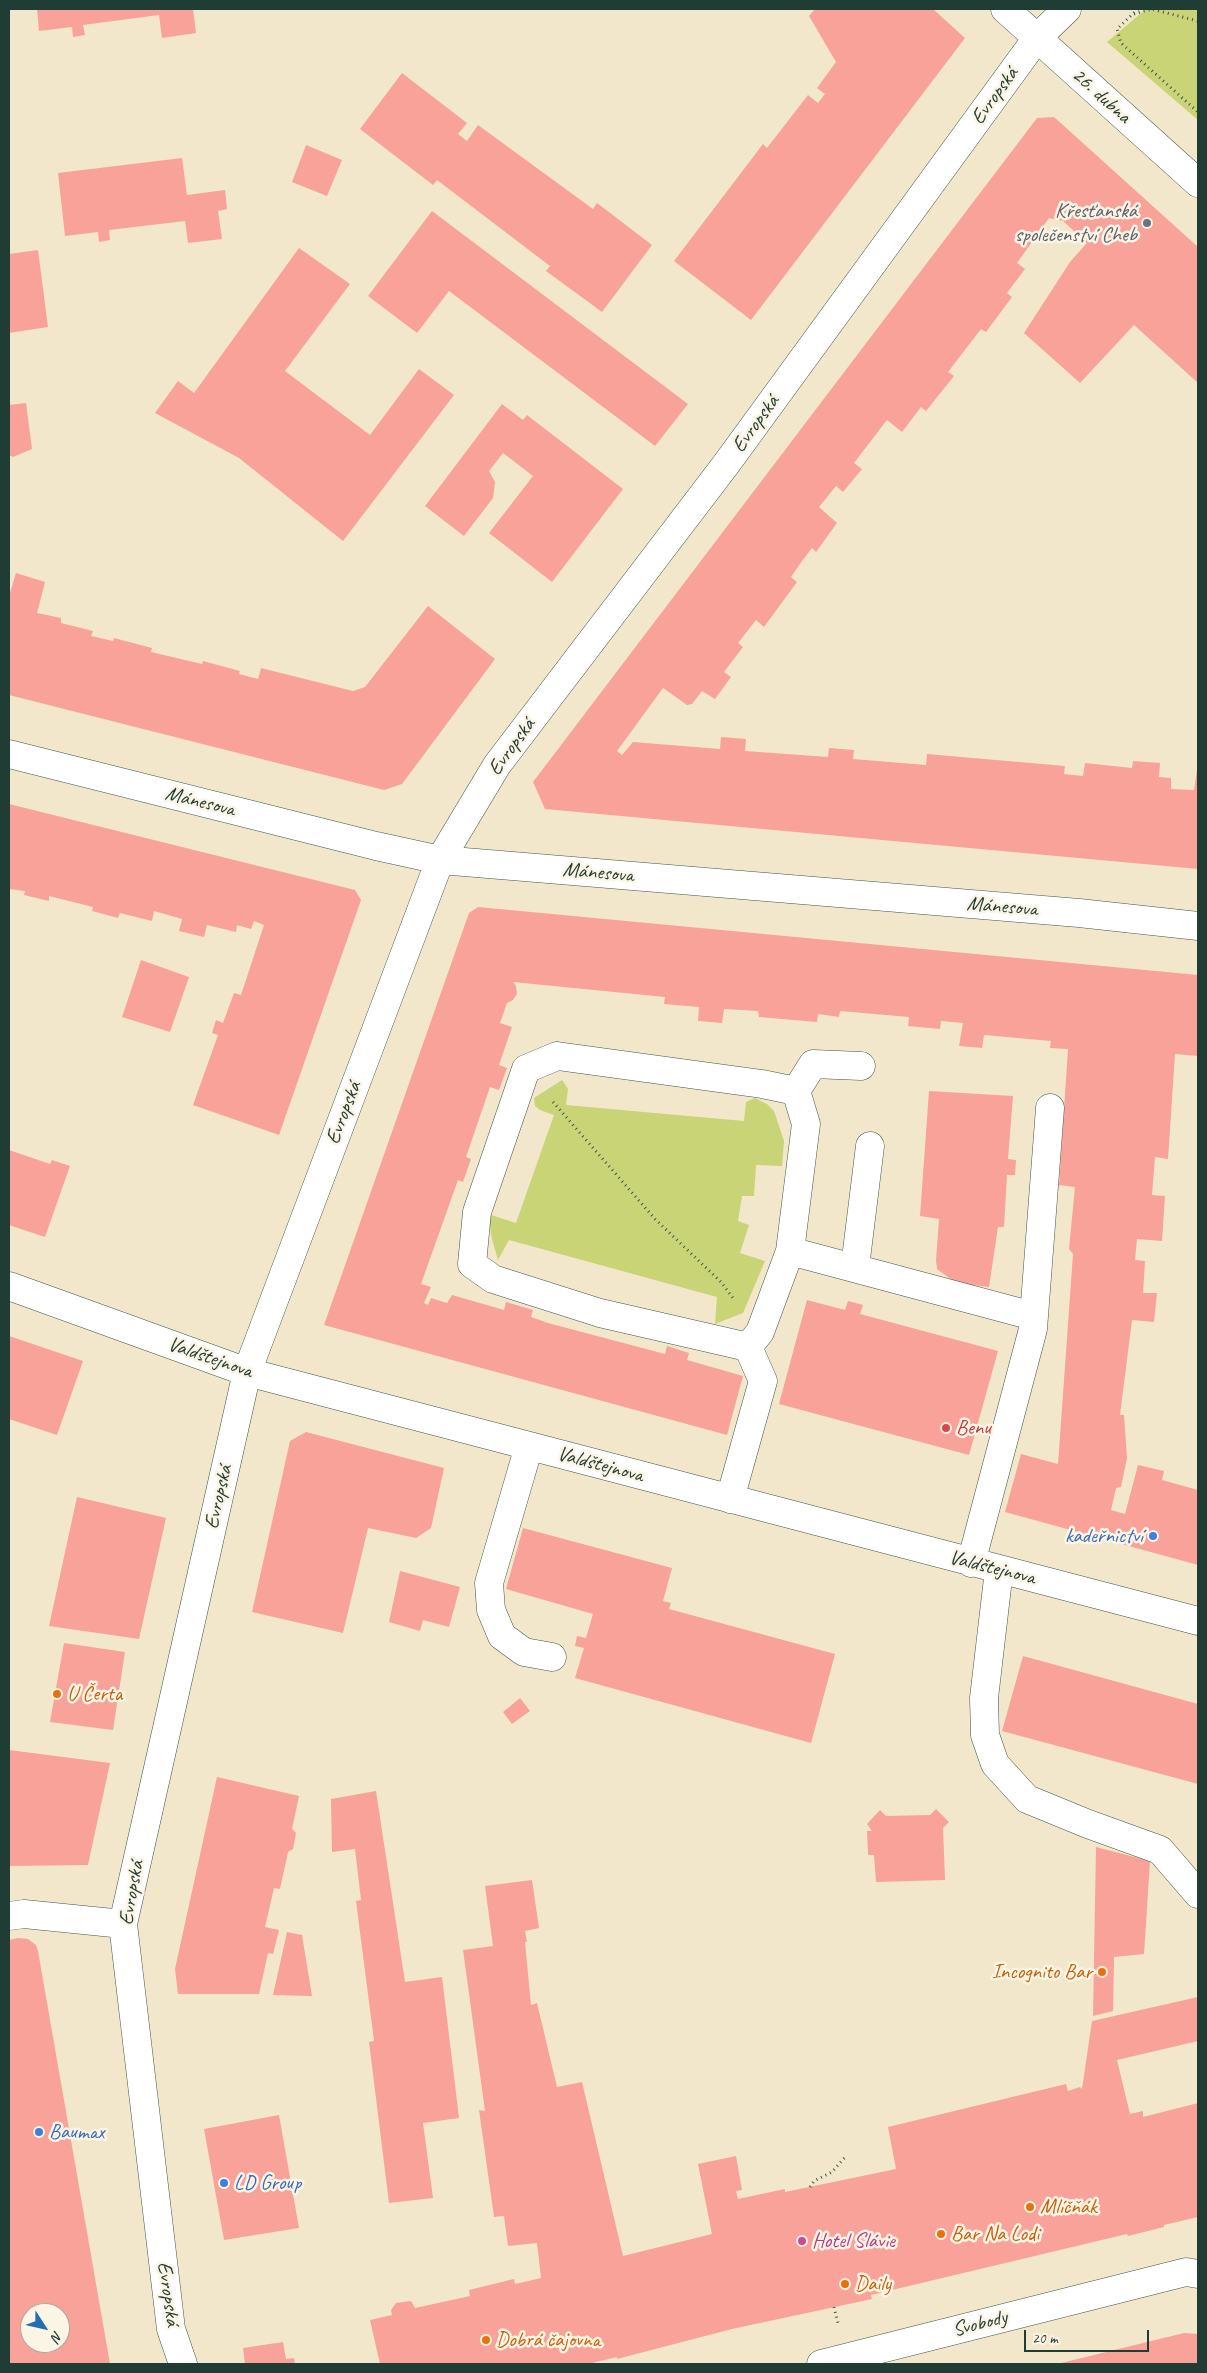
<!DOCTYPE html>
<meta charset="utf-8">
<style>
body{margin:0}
#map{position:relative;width:1207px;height:2373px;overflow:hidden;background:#f2e7cb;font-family:Caveat,sans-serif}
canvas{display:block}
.frame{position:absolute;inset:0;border:10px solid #1f3d34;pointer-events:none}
.north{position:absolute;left:20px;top:2303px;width:50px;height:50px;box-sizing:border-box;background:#fcf5e5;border:1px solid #a4ab9e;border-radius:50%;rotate:125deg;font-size:14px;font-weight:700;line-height:20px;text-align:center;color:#1f3d34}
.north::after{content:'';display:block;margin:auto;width:18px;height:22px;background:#1f6fb2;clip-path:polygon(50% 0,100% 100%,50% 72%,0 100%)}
.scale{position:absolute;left:1024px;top:2330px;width:125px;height:22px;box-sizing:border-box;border:2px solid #1f3d34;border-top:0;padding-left:6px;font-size:15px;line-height:18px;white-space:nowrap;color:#1f3d34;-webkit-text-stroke:4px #fcf5e5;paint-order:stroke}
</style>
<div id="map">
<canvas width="1207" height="2373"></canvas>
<div class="frame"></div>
<div class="north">N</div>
<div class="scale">20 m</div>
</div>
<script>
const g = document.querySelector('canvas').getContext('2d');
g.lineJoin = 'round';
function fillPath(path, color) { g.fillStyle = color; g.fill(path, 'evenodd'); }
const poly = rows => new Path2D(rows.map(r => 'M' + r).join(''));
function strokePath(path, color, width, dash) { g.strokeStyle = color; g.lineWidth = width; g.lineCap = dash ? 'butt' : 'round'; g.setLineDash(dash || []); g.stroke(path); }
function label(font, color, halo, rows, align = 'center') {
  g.font = font + ' Caveat,sans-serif'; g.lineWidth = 5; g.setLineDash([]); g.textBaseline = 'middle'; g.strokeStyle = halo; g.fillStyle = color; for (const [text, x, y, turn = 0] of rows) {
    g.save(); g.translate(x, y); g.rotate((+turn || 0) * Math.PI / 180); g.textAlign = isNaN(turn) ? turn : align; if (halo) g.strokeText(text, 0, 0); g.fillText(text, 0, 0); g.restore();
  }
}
fillPath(poly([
 [1146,9,1198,9,1198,120,1107,42],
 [562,1080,568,1089,566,1105,744,1121,746,1102,755,1098,767,1104,774,1111,784,1141,782,1166,756,1165,754,1196,742,1196,738,1221,749,1225,740,1253,765,1261,743,1313,715,1324,717,1297,509,1240,498,1260,492,1239,488,1214,516,1223,554,1115,540,1110,535,1106,534,1098]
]), '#c8d475');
fillPath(poly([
 [37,9,193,9,196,33,162,38,159,15,83,25,85,35,73,37,72,27,39,31],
 [815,9,933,9,965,38,751,320,674,261,763,144,767,148,808,95,818,103,825,94,817,88,836,62,809,16],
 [402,73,467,123,458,134,467,141,478,125,593,209,597,203,652,245,602,312,546,271,550,266,437,180,433,185,360,129],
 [1054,117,1198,247,1198,383,1134,325,1080,383,1024,333,1070,262,1087,243,1063,221,1049,218,1017,263,1025,269,1007,293,1012,297,986,332,981,329,948,372,954,376,926,411,921,407,902,432,887,420,854,463,862,469,843,492,836,486,819,507,837,523,816,552,812,548,802,561,791,577,797,582,764,627,756,620,738,643,743,647,724,672,731,677,715,699,702,691,692,704,687,705,663,688,617,751,622,755,633,742,720,749,721,737,746,739,745,751,828,757,829,748,854,750,853,759,926,765,927,754,1065,766,1064,774,1083,776,1085,763,1132,768,1133,761,1160,763,1159,777,1171,778,1171,789,1194,790,1198,763,1198,869,545,809,533,782,1037,118],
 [306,145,342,160,327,196,292,182],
 [182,158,187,195,225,190,227,209,218,211,222,239,188,243,185,221,109,230,110,240,99,242,98,232,65,236,58,173],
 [432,211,688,404,655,446,449,291,417,333,368,296],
 [299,248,350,284,285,371,370,435,419,369,454,395,343,541,239,458,155,413,178,381,194,393],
 [38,250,48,327,9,333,9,254],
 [26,403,32,449,13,457,9,455,9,405],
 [502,404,523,420,527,415,623,489,552,582,489,533,533,476,503,453,489,471,495,482,493,498,464,536,425,506],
 [16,573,45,582,37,613,61,618,61,623,93,631,91,636,113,641,114,638,152,648,151,652,202,664,203,661,240,671,239,674,258,679,261,668,353,691,365,687,428,606,495,659,402,784,384,790,9,695,9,596],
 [9,804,355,890,361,900,279,1135,193,1105,218,1035,212,1033,216,1020,223,1023,234,993,241,995,264,925,254,921,251,929,237,925,236,932,207,925,204,937,179,931,182,919,154,911,152,921,120,913,118,918,92,911,93,907,49,896,49,901,24,895,25,891,9,889],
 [478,907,1198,975,1198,1056,1175,1054,1168,1159,1155,1157,1152,1195,1165,1196,1162,1241,1137,1239,1135,1260,1145,1261,1143,1293,1157,1293,1154,1322,1132,1320,1120,1415,1124,1415,1127,1458,1121,1487,1116,1488,1111,1510,1125,1514,1138,1465,1164,1471,1162,1480,1198,1490,1198,1565,1005,1512,1021,1454,1058,1464,1073,1254,1069,1249,1075,1187,1059,1185,1068,1049,1050,1048,1051,1041,984,1035,982,1048,959,1046,963,1023,941,1021,940,1029,908,1026,909,1017,840,1011,839,1017,818,1014,817,1022,759,1017,758,1011,724,1009,722,1023,698,1021,699,1007,664,1004,665,997,513,982,516,986,517,994,513,1000,507,1003,500,1023,512,1027,499,1065,507,1068,499,1090,490,1087,466,1157,471,1159,463,1182,458,1180,421,1284,431,1287,424,1303,428,1305,431,1298,447,1303,452,1295,504,1310,506,1302,533,1310,531,1317,548,1323,665,1354,667,1346,689,1353,687,1360,743,1376,727,1435,324,1325,469,913],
 [141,960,189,977,170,1032,122,1017],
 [929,1091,1013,1096,1008,1159,1016,1160,1015,1175,1007,1175,1004,1227,998,1227,989,1287,956,1283,937,1269,936,1260,939,1219,920,1216],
 [9,1150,50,1164,52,1160,70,1166,45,1237,9,1225],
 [807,1300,845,1310,848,1301,863,1305,860,1314,998,1351,969,1455,779,1404],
 [9,1336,83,1361,57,1435,9,1419],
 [306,1432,444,1468,431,1528,416,1538,368,1528,343,1633,252,1612,290,1441],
 [77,1497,166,1518,139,1639,49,1626],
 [523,1528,672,1568,663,1601,671,1603,669,1609,835,1654,811,1743,575,1678,584,1648,575,1646,577,1636,586,1638,593,1614,506,1589],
 [400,1571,460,1587,449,1627,423,1620,420,1631,389,1622],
 [64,1643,125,1652,113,1730,50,1722],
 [1023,1656,1198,1704,1198,1784,1002,1731],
 [520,1698,530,1711,512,1724,503,1712],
 [9,1750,110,1763,88,1865,9,1866],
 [217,1777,299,1796,292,1829,296,1833,293,1849,288,1852,280,1889,274,1888,265,1927,279,1930,273,1954,268,1953,259,1994,178,1994,175,1969],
 [376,1791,405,1982,442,1977,459,2118,423,2123,433,2198,389,2203,369,2042,374,2041,356,1901,361,1900,355,1849,332,1852,331,1799],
 [936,1809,949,1822,943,1828,945,1880,876,1882,874,1855,868,1855,867,1831,872,1831,867,1824,880,1810,886,1816,930,1815],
 [1096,1847,1150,1861,1144,1954,1114,1957,1113,2011,1093,2016],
 [532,1880,539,1928,525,1931,527,1942,525,1942,531,2005,537,2003,557,2087,582,2082,623,2256,712,2234,698,2164,736,2156,742,2190,736,2191,738,2199,785,2189,785,2192,896,2169,888,2127,1066,2084,1068,2091,1080,2087,1082,2089,1092,2021,1198,1997,1198,2041,1117,2060,1130,2114,1143,2111,1143,2117,1198,2103,1198,2217,1164,2225,1164,2227,1128,2236,1127,2234,871,2295,872,2299,732,2329,617,2359,617,2357,588,2364,380,2364,370,2320,392,2315,391,2310,396,2303,411,2301,415,2308,470,2296,469,2290,514,2279,515,2284,541,2278,537,2243,508,2246,504,2216,494,2217,479,2110,485,2111,463,1950,493,1946,485,1886],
 [287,1932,302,1935,312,1996,273,1995],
 [18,1938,28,1939,36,1945,38,1951,110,2364,9,2364,9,1940],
 [30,2313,60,2313,60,2343,30,2343],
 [279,2115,299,2228,224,2240,204,2129],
 [1184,2333,1198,2334,1198,2364,1057,2364],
 [283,2342,286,2359,294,2358,295,2364,245,2364,243,2348]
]), '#f8a29a');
const minor = poly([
 [1005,9,1198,183],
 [9,754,376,846,440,860,1079,913,1198,926],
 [557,1056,762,1084,796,1091,806,1124,790,1251,760,1332,748,1347,600,1313,493,1279,472,1264,477,1212,526,1069,557,1056],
 [796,1091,813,1064,861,1066],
 [790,1251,1033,1316],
 [855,1267,870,1146],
 [9,1286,247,1372,1198,1621],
 [529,1446,489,1583,491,1610,502,1636,524,1652,552,1657],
 [730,1499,763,1381,748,1347],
 [971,1563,1033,1329,1050,1108],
 [999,1570,984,1698,985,1735,995,1764,1027,1799,1088,1824,1160,1850,1198,1894],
 [9,1916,24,1914,123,1924],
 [821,2364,1186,2272,1198,2274]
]);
const major = poly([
 [183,2364,171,2329,123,1924,247,1372,440,860,497,765,727,463,1037,38,1067,9]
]);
strokePath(minor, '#3f564b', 29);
strokePath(major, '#3f564b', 29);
strokePath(poly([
 [1138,9,1117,29,1121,43,1198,112],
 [1134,14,1151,9,1198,21],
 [553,1102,655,1219,721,1282,733,1298],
 [810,2187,814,2181,832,2172,846,2156],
 [834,2307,838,2323]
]), '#3f564b', 3, [1, 4]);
strokePath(minor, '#fff', 28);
strokePath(major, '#fff', 28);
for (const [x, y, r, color] of [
 [1147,223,5,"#6b7280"],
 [946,1428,5,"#e0444e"],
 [1153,1536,5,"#3f7fe0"],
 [57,1694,5,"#e8710a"],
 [1102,1972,5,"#e8710a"],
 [39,2132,5,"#3f7fe0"],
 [224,2183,5,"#3f7fe0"],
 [1030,2207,5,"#e8710a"],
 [941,2234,5,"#e8710a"],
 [802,2241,5,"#d1479c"],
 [845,2284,5,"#e8710a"],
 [486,2340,5,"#e8710a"]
]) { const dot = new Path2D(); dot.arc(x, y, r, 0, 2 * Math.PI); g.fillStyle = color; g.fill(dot); strokePath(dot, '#fcf5e5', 2); }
label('21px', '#1f3d34', '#fcf5e5', [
 ["Evropská",995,96,-54],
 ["26. dubna",1101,96,42],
 ["Evropská",756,424,-54],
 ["Evropská",512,747,-54],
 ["Mánesova",200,802,14],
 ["Mánesova",598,873,5],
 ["Mánesova",1002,907,5],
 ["Evropská",344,1113,-69],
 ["Valdštejnova",210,1358,19],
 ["Valdštejnova",600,1465,15],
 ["Evropská",219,1497,-77],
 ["Valdštejnova",992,1568,14],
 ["Evropská",132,1893,-80],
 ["Evropská",168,2294,82],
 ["Svobody",980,2324,-14]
]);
label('21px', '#5b616d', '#fcf5e5', [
 ["Křesťanská",1137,211],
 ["společenství Cheb",1137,235]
], 'right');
label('21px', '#be3a42', '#fcf5e5', [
 ["Benu",956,1428]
], 'left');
label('21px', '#366cbe', '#fcf5e5', [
 ["kadeřnictví",1143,1536,"right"],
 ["Baumax",49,2132],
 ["LD Group",234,2183]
], 'left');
label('21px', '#c56008', '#fcf5e5', [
 ["U Čerta",67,1694],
 ["Incognito Bar",1092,1972,"right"],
 ["Mlíčňák",1040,2207],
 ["Bar Na Lodi",951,2234],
 ["Daily",855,2284],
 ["Dobrá čajovna",496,2340]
], 'left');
label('21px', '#b23c85', '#fcf5e5', [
 ["Hotel Slávie",812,2241]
], 'left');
</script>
